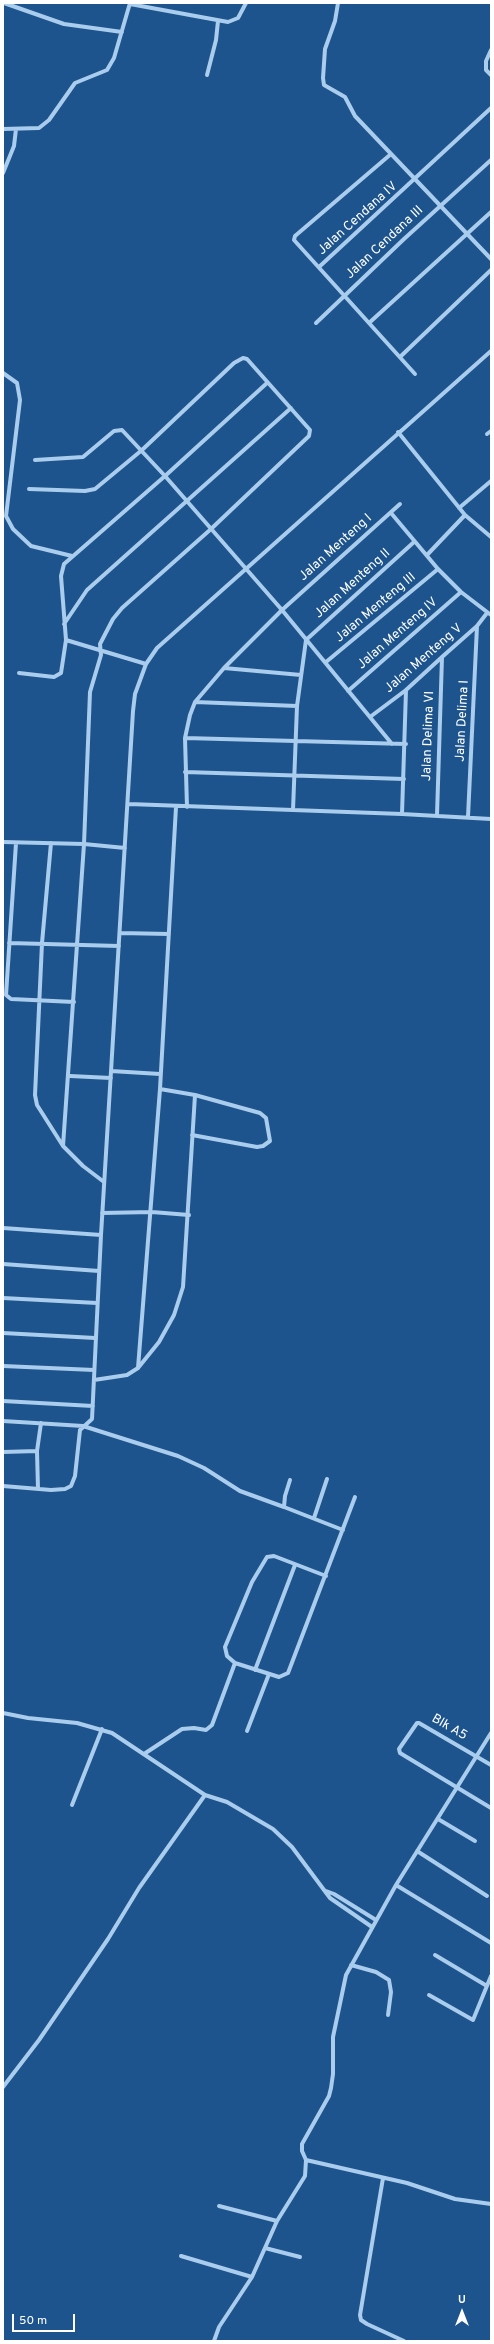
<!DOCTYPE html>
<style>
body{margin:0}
#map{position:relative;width:494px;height:2344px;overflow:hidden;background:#1d548d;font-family:Overpass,sans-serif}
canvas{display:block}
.frame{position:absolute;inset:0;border:4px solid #fff;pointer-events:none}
.north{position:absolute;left:442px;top:2292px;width:40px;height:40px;-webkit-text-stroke:3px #1d548d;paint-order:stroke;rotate:0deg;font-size:11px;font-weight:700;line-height:16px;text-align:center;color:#fff}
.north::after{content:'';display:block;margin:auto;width:14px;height:18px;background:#fff;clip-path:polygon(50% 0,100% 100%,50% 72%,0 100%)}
.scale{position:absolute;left:12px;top:2314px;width:63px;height:18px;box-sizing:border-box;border:2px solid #fff;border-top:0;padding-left:5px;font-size:12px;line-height:14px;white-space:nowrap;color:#fff;-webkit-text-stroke:3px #1d548d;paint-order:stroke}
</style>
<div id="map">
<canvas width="494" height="2344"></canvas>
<div class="frame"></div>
<div class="north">U</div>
<div class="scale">50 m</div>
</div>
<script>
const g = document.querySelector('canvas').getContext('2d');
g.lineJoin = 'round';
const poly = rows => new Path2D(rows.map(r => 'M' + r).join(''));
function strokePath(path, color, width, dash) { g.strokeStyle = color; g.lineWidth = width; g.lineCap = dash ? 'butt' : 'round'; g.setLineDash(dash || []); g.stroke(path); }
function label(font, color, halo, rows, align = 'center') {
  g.font = font + ' Overpass,sans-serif'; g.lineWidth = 3; g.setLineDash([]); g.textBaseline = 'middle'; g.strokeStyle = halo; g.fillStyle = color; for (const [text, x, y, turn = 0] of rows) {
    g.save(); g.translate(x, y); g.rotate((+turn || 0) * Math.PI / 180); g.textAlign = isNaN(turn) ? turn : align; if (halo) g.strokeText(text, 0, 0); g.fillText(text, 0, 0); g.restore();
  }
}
strokePath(poly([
 [4,3,64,24,122,32],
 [338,3,335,21,325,49,323,78,324,85,345,97,355,116,491,259],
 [130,4,228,22,238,18,246,3],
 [491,50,486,61,486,70,491,75],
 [207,75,216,40,218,21],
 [3,129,39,128,49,120,75,83,107,70,114,58,130,3],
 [391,154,295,236,294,240,415,374],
 [3,173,14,146,16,129],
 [319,267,491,108],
 [316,323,404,239,491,160],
 [369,323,491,212],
 [400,357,491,270],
 [3,373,17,383,20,400,6,516,13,529,31,546,72,556],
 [398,432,465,515,491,537],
 [487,434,491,431],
 [35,460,83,457,114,431,122,430,165,476,282,610,392,744],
 [29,489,85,491,95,489,142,450,234,363,243,358,247,359,310,430,309,436,211,529,122,608,113,619,100,644,101,655,90,692,84,844,63,1146],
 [459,508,491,481],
 [391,513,438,569,461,592,491,615],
 [427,555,465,515],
 [64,624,87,590,291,408],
 [66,640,146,664],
 [326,662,438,569],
 [224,668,301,675],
 [19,673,54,677,61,673,66,640,61,576,64,564,165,476,267,383],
 [348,691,461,592],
 [195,702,297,706],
 [370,717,406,690,442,657,477,626,487,613],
 [185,738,406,744],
 [185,772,404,779],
 [129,804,402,814,491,819],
 [187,807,185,738,190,715,195,702,224,668,282,610,400,504],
 [293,810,297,706,306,640,414,542],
 [402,814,406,690],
 [437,815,442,657],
 [468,817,477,626],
 [3,842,84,844,125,848],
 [16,843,6,995,11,999,74,1002],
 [51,843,42,943,35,1095,37,1105,63,1146,83,1166,104,1182],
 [120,933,169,934],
 [9,943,119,946],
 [111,1071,160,1074],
 [70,1076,111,1078],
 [160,1089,195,1095,260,1113,266,1118,270,1141,263,1146,257,1147,192,1135],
 [102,1213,152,1212,189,1215],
 [3,1228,101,1235],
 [3,1264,99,1271],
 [3,1298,97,1303],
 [3,1333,95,1338],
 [3,1366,94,1370],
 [138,1368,159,1342,174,1315,183,1287,195,1095],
 [94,1380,127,1375,138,1368,160,1089,176,807],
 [3,1401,93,1406],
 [3,1421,83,1426,178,1456,204,1468,240,1491,284,1507],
 [3,1452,37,1451],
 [290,1480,285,1496,284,1507,343,1530],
 [3,1486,51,1490,65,1489,71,1486,75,1476,80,1430,92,1419,101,1235,133,711,135,694,146,664,157,648,491,351],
 [38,1489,37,1451,41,1423],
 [314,1518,327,1479],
 [235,1663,227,1656,225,1647,252,1582,267,1557,274,1556,326,1576],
 [255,1670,295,1565],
 [3,1713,28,1718,77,1723,112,1733,205,1795,227,1802,273,1829,292,1847,330,1898,372,1927],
 [247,1731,269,1674],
 [144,1754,182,1729,194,1728,206,1730,212,1725,235,1663,279,1677,288,1673,355,1497],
 [491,1765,419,1723,417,1723,399,1749,400,1753,491,1808],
 [72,1805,102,1729],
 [438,1819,475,1841],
 [417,1851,487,1896],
 [396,1885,491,1943],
 [326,1891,334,1894,376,1920],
 [435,1955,487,1986],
 [351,1965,376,1972,389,1980,391,1992,388,2015],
 [429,1995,473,2020,491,1976],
 [3,2087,39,2040,108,1939,139,1888,205,1795],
 [306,2160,407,2183,455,2199,491,2204],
 [383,2178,360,2315,361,2320,367,2324,404,2341],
 [219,2206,277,2221],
 [265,2248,300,2257],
 [181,2256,252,2277],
 [214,2341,219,2327,252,2277,277,2221,305,2176,306,2160,302,2151,302,2144,329,2096,331,2088,333,2074,333,2037,346,1975,396,1885,491,1733]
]), '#aacced', 4);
label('13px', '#fff', '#1d548d', [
 ["Jalan Cendana IV",358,219,-42],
 ["Jalan Cendana III",385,243,-43],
 ["Jalan Menteng I",336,548,-42],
 ["Jalan Menteng II",353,584,-42],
 ["Jalan Menteng III",376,608,-40],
 ["Jalan Menteng IV",398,634,-41],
 ["Jalan Menteng V",424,659,-41],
 ["Jalan Delima I",463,721,-87],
 ["Jalan Delima VI",429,736,-88],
 ["Blk A5",449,1728,30]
]);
</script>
